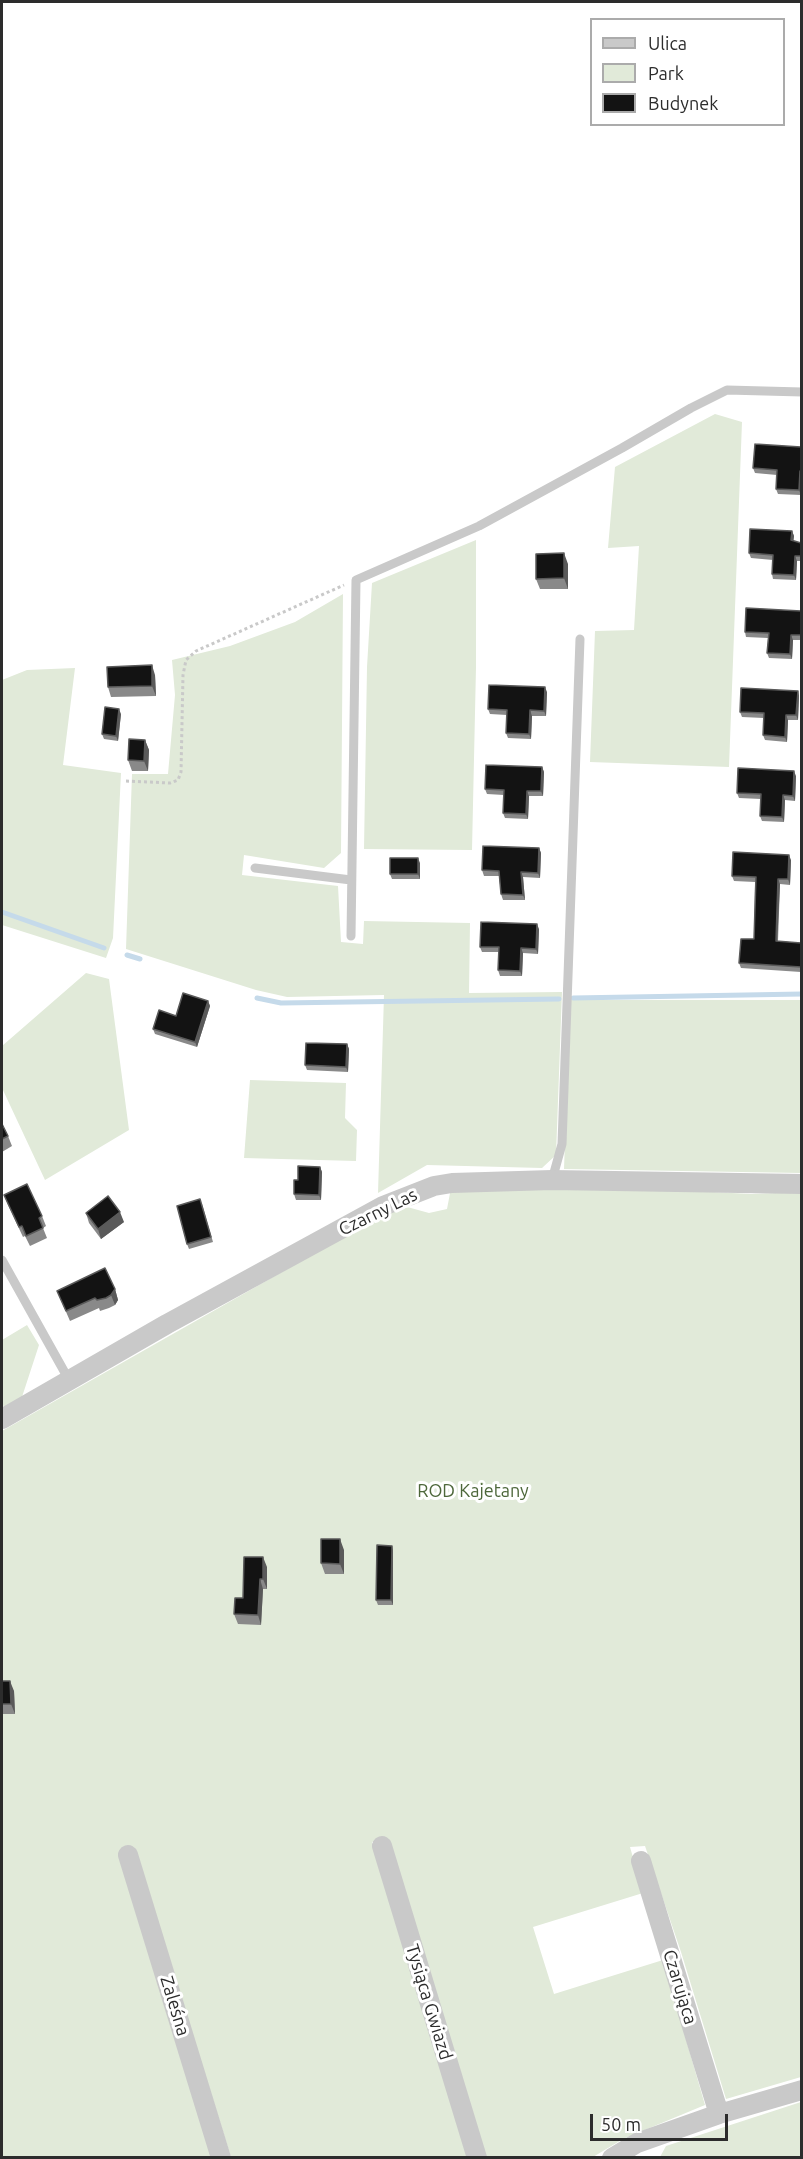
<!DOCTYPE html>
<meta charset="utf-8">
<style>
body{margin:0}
#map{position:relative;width:803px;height:2159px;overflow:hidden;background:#fff;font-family:Ubuntu,sans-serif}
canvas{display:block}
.frame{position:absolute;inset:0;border:3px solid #2c2c2c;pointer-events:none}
.legend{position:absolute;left:590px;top:18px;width:195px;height:108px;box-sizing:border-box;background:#fff;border:2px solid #ababab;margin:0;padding:8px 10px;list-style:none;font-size:18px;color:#2c2c2c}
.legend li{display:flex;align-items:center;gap:12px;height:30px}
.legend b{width:30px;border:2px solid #ababab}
.scale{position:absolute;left:590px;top:2114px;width:138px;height:27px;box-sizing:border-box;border:3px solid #2c2c2c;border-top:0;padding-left:8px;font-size:18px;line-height:21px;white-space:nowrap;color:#2c2c2c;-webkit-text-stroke:4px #fff;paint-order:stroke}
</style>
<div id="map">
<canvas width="803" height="2159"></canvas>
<div class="frame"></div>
<ul class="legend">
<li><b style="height:8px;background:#c9c9c9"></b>Ulica</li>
<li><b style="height:16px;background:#e1ead9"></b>Park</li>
<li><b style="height:16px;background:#131313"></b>Budynek</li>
</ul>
<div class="scale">50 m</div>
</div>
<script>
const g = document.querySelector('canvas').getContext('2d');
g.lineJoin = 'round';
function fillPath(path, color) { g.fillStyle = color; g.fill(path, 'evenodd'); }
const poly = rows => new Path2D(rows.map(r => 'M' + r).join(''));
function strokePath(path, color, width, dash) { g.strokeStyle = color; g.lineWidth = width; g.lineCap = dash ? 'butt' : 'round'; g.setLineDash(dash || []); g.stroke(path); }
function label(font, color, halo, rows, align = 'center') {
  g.font = font + ' Ubuntu,sans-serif'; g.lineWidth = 6; g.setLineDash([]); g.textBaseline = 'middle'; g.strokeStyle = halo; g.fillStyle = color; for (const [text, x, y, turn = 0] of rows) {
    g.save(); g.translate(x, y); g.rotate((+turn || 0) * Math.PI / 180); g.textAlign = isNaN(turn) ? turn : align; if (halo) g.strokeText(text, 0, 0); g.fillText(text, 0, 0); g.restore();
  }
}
fillPath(poly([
 [715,414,742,422,729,767,590,762,595,631,634,630,639,546,608,548,615,467],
 [476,540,476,667,472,850,364,849,367,667,372,583],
 [343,594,341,853,324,868,244,855,242,875,338,886,341,942,363,944,364,921,470,923,469,993,562,992,556,1155,542,1168,427,1165,378,1193,384,995,287,997,256,990,126,949,132,774,168,774,175,695,172,660,230,646,295,622],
 [75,668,63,765,121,773,113,938,106,958,2,925,2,680,27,670],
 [86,973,109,979,129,1130,45,1180,2,1088,2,1046],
 [570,1000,801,1000,801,1173,564,1169],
 [250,1080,346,1083,345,1118,357,1130,356,1161,244,1158],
 [451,1188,673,1190,751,1194,801,1192,801,2077,726,2099,681,1952,645,1846,630,1847,643,1893,533,1927,554,1994,663,1960,705,2105,623,2139,593,2157,486,2157,388,1839,372,1842,470,2157,231,2157,135,1851,119,1852,211,2157,2,2157,2,1431,400,1205,429,1213,447,1209],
 [27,1325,39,1345,21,1400,5,1409,2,1403,2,1340],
 [801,2102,801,2157,660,2157,666,2146]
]), '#e1ead9');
strokePath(poly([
 [2,912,104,948],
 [127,955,140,959],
 [257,998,281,1003,559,999],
 [573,998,802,994]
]), '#c5daea', 5);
strokePath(poly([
 [126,781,170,783,178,780,181,772,183,675,186,660,196,651,344,585]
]), '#c9c9c9', 3, [3, 3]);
strokePath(poly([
 [255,868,351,880],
 [351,936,356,580,479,526,622,448,691,408,727,390,802,392],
 [552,1180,562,1144,580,639],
 [2,1260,69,1380]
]), '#c9c9c9', 9);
strokePath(poly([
 [2,1419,167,1324,383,1206,434,1186,452,1183,552,1180,802,1184],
 [382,1846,477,2158],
 [128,1855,221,2158],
 [641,1861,719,2114],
 [612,2158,637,2143,719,2114,802,2090]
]), '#c9c9c9', 20);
fillPath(poly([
 [801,447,801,495,778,494,776,489,777,475,755,473,753,468],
 [792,531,794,536,793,541,801,543,801,561,797,561,796,580,773,579,772,574,773,560,751,558,749,553],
 [568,564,568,589,540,589,536,579],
 [801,611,801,640,793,640,792,659,769,658,767,653,768,638,746,637,745,632],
 [155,675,156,696,111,697,108,687],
 [798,691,799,696,798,720,788,720,787,742,765,740,763,735,764,718,742,717,740,712],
 [547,692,546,716,532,716,531,739,508,738,506,733,507,715,490,714,488,709],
 [121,714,118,741,104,739,102,734],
 [145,740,149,750,148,771,132,771,128,760],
 [542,767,544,772,543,796,529,796,528,819,505,818,503,813,504,795,487,794,485,789],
 [796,776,795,801,785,800,784,822,762,821,760,816,761,799,739,798,737,793],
 [539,848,541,853,540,878,523,877,525,900,503,900,501,894,499,876,484,876,482,870],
 [791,860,790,885,780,884,778,941,801,943,801,972,741,968,739,963,754,939,755,882,734,881,732,876],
 [420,863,420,879,392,879,390,874],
 [539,929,538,954,523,953,522,976,500,976,498,970,499,952,482,952,480,947],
 [208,1001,210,1006,197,1047,155,1034,153,1029,176,1016],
 [347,1044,349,1049,348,1072,307,1070,305,1065],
 [2,1124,8,1136,12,1146,2,1152],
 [320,1167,322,1172,321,1200,296,1200,294,1194,298,1180],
 [4,1195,42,1216,46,1226,43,1228,47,1238,30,1246,25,1236,23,1237,8,1205],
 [202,1204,213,1242,189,1249,187,1244],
 [86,1213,124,1222,101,1239,89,1223],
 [115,1289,118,1300,115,1305,109,1308,100,1311,99,1308,70,1321,57,1291],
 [392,1546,393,1551,393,1605,378,1605,376,1600],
 [344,1550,344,1574,325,1574,321,1563],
 [267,1567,267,1589,263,1589,261,1625,238,1624,234,1614,243,1598],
 [2,1681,14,1691,15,1714,2,1714]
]), '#898989');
fillPath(poly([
 [800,471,801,475,801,495,799,490],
 [792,531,794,536,793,545,791,540],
 [564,553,568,564,568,589,564,578],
 [795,556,797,561,796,580,794,575],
 [791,635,793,640,792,659,790,654],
 [152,665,155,675,156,696,152,686],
 [545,687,547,692,546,716,544,711],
 [798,691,799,696,798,720,796,715],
 [119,709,121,714,118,741,116,736],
 [530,710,532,716,531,739,529,734],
 [786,715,788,720,787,742,785,737],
 [145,740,149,750,148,771,144,761],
 [542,767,544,772,543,796,541,791],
 [794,771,796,776,795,801,793,796],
 [527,791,529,796,528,819,526,814],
 [783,795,785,800,784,822,782,817],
 [539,848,541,853,540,878,538,873],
 [789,855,791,860,790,885,788,879],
 [418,858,420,863,420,879,418,874],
 [521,872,523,877,525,900,523,895],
 [778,879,780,884,777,946,776,941],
 [537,924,539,929,538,954,536,949],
 [521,948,523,953,522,976,520,971],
 [208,1001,210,1006,197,1047,195,1042],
 [347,1044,349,1049,348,1072,346,1067],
 [320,1167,322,1172,321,1200,319,1195],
 [120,1212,124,1222,101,1239,98,1229],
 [115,1289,118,1300,115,1305,111,1295],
 [340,1539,344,1550,344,1574,340,1564],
 [392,1546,393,1551,393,1605,391,1600],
 [263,1557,267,1567,267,1589,263,1579],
 [260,1579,263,1589,261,1625,258,1615],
 [10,1681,14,1691,15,1714,11,1704]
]), '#5a5a5a');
const building = poly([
 [755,444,801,447,801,471,800,471,799,490,776,489,777,470,753,468,755,444],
 [750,529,792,531,791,540,801,543,801,556,795,556,794,575,772,574,773,555,749,553,750,529],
 [564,553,564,578,536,579,536,554,564,553],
 [746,608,801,611,801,635,791,635,790,654,767,653,769,633,745,632,746,608],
 [152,665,152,686,108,687,107,667,152,665],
 [489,685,545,687,544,711,530,710,529,734,506,733,507,710,488,709,489,685],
 [741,688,798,691,796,715,786,715,785,737,763,735,764,713,740,712,741,688],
 [105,707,119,709,116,736,102,734,105,707],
 [129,739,145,740,144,761,128,760,129,739],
 [486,765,542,767,541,791,527,791,526,814,503,813,504,790,485,789,486,765],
 [738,768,794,771,793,796,783,795,782,817,760,816,761,794,737,793,738,768],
 [483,846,539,848,538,873,521,872,523,895,501,894,499,871,482,870,483,846],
 [733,852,789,855,788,879,778,879,776,941,801,943,801,967,739,963,741,939,754,939,756,877,732,876,733,852],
 [390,858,418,858,418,874,390,874,390,858],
 [481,922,537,924,536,949,521,948,520,971,498,970,499,947,480,947,481,922],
 [183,993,208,1001,195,1042,153,1029,159,1010,176,1016,183,993],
 [306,1043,347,1044,346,1067,305,1065,306,1043],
 [2,1124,8,1136,2,1139,2,1124],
 [298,1166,320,1167,319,1195,294,1194,294,1180,298,1180,298,1166],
 [27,1184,42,1216,39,1218,43,1228,26,1236,22,1226,19,1227,4,1195,27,1184],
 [108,1196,120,1212,98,1229,86,1213,108,1196],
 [200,1199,211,1237,187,1244,177,1206,200,1199],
 [105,1268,115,1289,111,1295,106,1298,97,1300,95,1298,66,1311,57,1291,105,1268],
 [321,1539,340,1539,340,1564,321,1563,321,1539],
 [377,1545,392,1546,391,1600,376,1600,377,1545],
 [244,1557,263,1557,263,1579,260,1579,258,1615,234,1614,235,1598,243,1598,244,1557],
 [2,1681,10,1681,11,1704,2,1704,2,1681]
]);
fillPath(building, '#131313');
strokePath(building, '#5a5a5a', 1.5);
label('18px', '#2c2c2c', '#fff', [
 ["Czarny Las",378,1212,-26],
 ["Czarująca",680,1987,73],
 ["Tysiąca Gwiazd",429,2002,73],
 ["Zaleśna",175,2006,73]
]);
label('18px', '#4d673a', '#fff', [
 ["ROD Kajetany",473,1491]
]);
</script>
